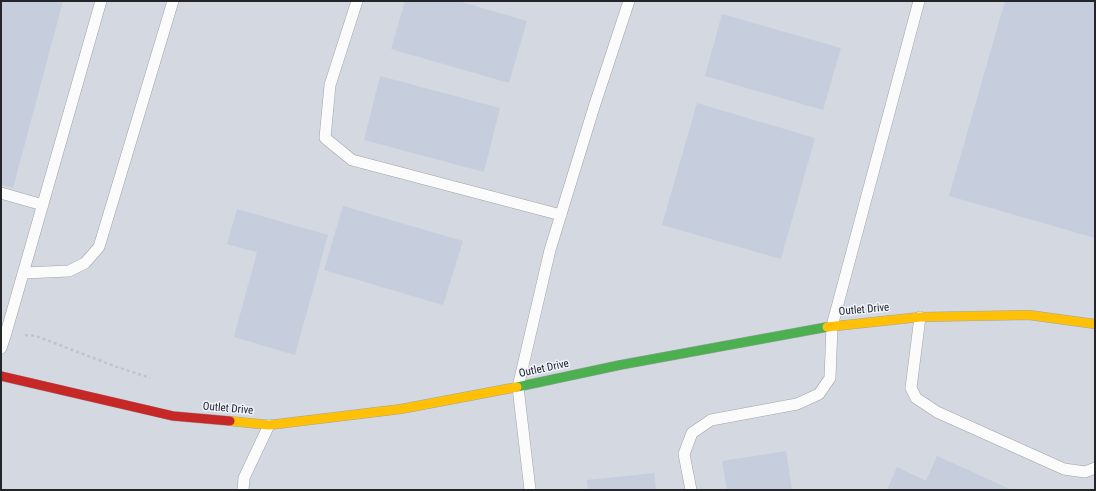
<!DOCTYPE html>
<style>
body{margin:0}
#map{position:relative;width:1096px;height:491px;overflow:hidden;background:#e5e6eb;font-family:"Roboto Condensed",sans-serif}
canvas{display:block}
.frame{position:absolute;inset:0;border:2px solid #232528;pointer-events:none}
</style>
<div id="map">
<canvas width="1096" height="491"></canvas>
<div class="frame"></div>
</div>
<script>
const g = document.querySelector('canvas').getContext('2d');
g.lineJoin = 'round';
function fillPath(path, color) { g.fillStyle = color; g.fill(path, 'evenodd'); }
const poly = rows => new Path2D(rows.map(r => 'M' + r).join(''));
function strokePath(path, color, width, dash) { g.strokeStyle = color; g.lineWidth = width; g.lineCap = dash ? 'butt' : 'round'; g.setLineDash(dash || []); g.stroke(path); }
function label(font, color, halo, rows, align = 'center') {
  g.font = font + ' "Roboto Condensed",sans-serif'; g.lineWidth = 3; g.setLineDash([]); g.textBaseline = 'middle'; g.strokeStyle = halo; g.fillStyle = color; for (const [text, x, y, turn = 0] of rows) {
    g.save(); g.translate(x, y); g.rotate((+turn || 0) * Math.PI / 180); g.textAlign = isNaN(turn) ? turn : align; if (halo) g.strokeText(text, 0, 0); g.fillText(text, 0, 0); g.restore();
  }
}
fillPath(poly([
 [1,1,1095,1,1095,490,1,490]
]), '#d4d8e1');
fillPath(poly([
 [1,1,63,1,13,188,1,185],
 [405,1,458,1,527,21,509,83,391,49],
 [1005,1,1095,1,1095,238,949,196],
 [722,14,841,48,823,110,705,76],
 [380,76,500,108,484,172,364,140],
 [697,103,815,138,781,259,662,225],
 [343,206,463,241,443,305,324,270],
 [237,209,328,235,295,355,234,337,257,252,227,244],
 [786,451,792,490,727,490,722,461],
 [937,456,1012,490,887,490,897,467,926,481],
 [654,473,656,490,588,490,587,480]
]), '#c6cddd');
const lane = poly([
 [357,1,330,85,325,138,352,160,561,215],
 [1,193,43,205],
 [24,273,69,271,85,263,99,247,173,1],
 [920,317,911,388,916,398,937,412,1064,469,1085,472,1095,468],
 [1,348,6,333,101,1],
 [243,490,244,478,269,425],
 [530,490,518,387,550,250,594,107,629,1],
 [691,490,684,454,692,433,711,420,797,404,819,394,830,378,832,326,919,1]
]);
const fast = poly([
 [517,387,620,365,827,327]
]);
const slow = poly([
 [827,327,920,317,1029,315,1095,324],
 [230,421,269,425,401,409,517,387]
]);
const jam = poly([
 [1,376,173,416,230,421]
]);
strokePath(lane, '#a2a3a6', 12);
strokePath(fast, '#a2a3a6', 10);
strokePath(slow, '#a2a3a6', 10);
strokePath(jam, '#a2a3a6', 10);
strokePath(poly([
 [25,335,36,336,117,367,150,378]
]), '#c3c4c5', 2.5, [3, 3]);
strokePath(lane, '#fbfbfc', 11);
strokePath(fast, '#4caf50', 9);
strokePath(slow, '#ffc107', 9);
strokePath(jam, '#c62828', 9);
label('11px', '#232528', '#eff3fb', [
 ["Outlet Drive",864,310,-5],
 ["Outlet Drive",544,369,-12],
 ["Outlet Drive",228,409,5]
]);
</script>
